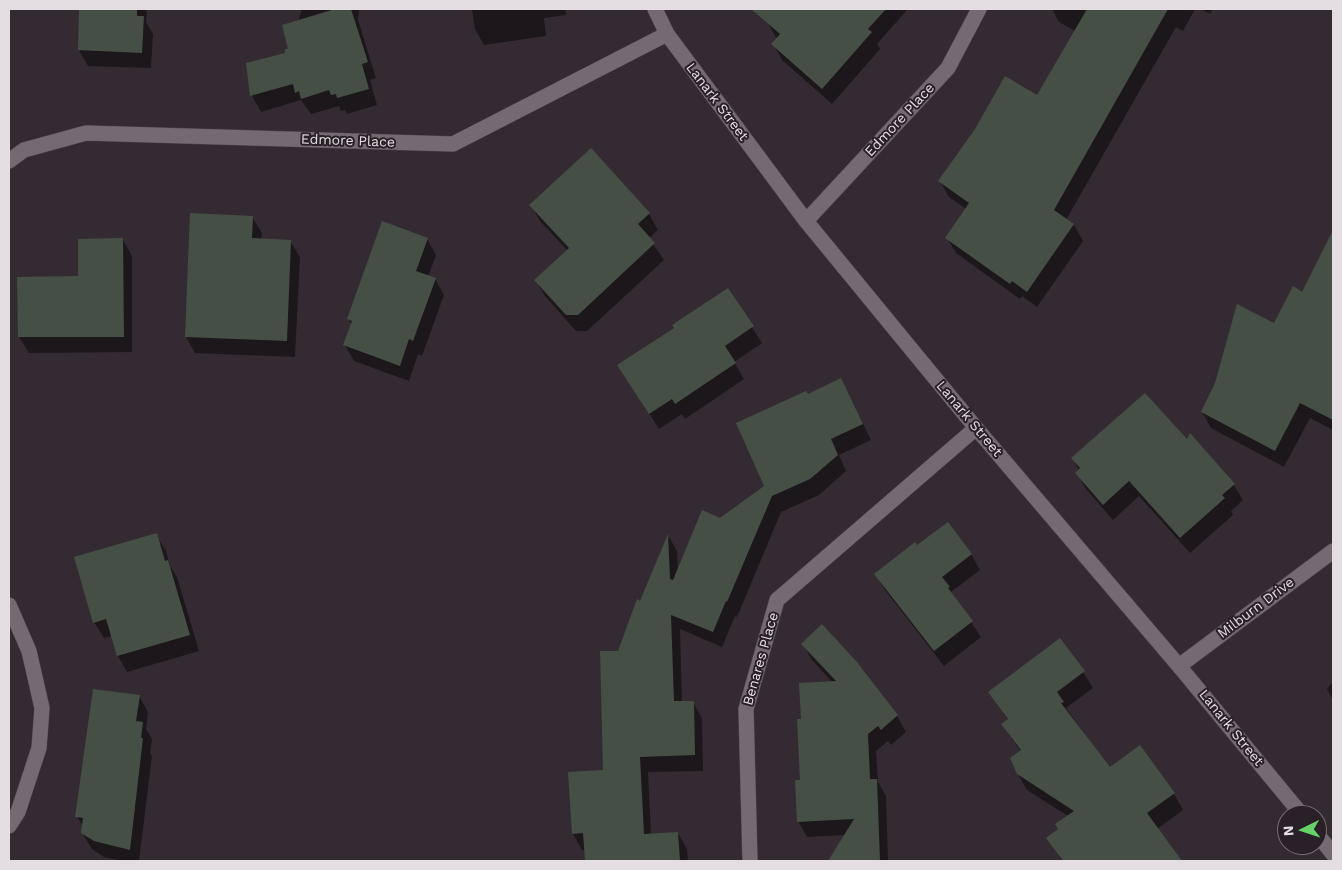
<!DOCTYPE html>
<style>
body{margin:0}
#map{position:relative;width:1342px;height:870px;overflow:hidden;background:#342b32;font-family:"Work Sans",sans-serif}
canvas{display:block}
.frame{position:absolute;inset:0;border:10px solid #e4dee2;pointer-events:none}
.north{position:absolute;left:1277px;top:805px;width:50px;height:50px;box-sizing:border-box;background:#2a2128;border:1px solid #746d72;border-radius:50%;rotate:266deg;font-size:14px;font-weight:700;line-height:20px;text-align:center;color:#e4dee2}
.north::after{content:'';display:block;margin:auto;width:18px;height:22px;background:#64d468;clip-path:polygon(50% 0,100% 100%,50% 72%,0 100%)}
</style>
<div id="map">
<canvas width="1342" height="870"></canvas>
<div class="frame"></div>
<div class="north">N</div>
</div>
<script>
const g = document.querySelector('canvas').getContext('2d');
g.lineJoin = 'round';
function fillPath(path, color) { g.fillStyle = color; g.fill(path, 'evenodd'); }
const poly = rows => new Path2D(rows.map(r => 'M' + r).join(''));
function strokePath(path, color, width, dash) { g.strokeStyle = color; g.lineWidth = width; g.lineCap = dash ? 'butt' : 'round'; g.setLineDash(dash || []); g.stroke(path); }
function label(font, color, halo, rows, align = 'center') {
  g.font = font + ' "Work Sans",sans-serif'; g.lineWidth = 4; g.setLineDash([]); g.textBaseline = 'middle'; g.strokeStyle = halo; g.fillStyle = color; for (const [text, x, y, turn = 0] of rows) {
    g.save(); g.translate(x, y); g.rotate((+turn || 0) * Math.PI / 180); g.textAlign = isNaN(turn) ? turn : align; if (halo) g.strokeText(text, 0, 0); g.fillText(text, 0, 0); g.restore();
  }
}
fillPath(poly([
 [80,9,145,9,147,12,146,22,153,34,151,68,88,66,79,50],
 [302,9,359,9,358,20,376,78,370,80,377,105,347,114,345,110,341,111,339,106,311,114,301,100,261,112,252,96,248,64,287,54],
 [472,9,565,9,566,15,544,18,546,36,484,45,475,29],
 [778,9,908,9,877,44,880,49,832,104,782,60,773,44,777,39,767,22],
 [1052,9,1195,9,1183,31,1176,27,1066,220,1074,225,1083,241,1037,307,1022,296,1020,299,956,253,947,238,966,209,949,197,940,181,1038,97,1075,31,1059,22],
 [1200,9,1213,9,1210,14],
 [531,205,649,214,658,230,649,238,664,260,587,331,576,331,545,296,536,281,568,251,540,221],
 [252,217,262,233,261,240,290,241,300,257,295,357,195,353,186,337],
 [427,239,436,255,428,277,435,279,444,295,422,356,418,354,409,381,354,361,345,345,352,325,349,319],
 [123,240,132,256,132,352,29,353,19,337,80,277],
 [1333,244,1333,430,1310,418,1284,467,1211,428,1202,412,1274,325,1303,293,1318,272],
 [728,290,762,343,734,362,744,379,685,419,682,414,659,429,619,366,675,328],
 [841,380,871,440,839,455,846,471,819,495,781,512,737,617,735,616,722,647,680,629,682,702,693,702,702,718,703,771,648,772,651,835,678,833,687,849,688,861,586,861,586,850,582,850,573,834,570,773,605,771,619,652,669,537,677,551,678,571,720,519,766,486,808,395],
 [1187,441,1234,485,1243,500,1231,511,1233,515,1190,553,1139,496,1113,520,1086,489,1077,473,1079,470,1072,458],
 [156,535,166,551,170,566,177,577,199,651,127,672,118,656,112,636,104,638,94,622],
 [917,547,971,554,980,570,951,592,981,637,944,666,885,590,876,574],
 [803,644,855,662,897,716,906,732,891,745,888,741,876,751,878,782,886,796,888,861,829,861,845,835,807,837,798,821,801,781,802,720,833,683,812,660],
 [1083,672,1093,688,1066,708,1110,769,1139,747,1174,794,1183,810,1157,829,1180,861,1062,861,1048,838,1059,830,1068,816,1027,790,1018,774,1021,752,1003,725,1008,720,990,693],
 [1333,682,1333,700,1327,689],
 [139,696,148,712,146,729,152,739,150,753,152,756,139,861,123,861,104,857,92,849,82,833,83,827,77,816]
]), '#0007');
fillPath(poly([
 [79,9,137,9,137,16,144,16,142,53,78,50],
 [335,9,351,9,368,62,362,64,369,89,337,98,336,94,331,95,329,90,301,99,299,91,295,93,293,84,250,96,246,63,285,53,285,49,288,49,282,25],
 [751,9,886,9,868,29,872,32,822,89,771,44,780,34],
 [1087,9,1168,9,1054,210,1074,224,1027,292,1012,281,1010,284,945,238,969,203,938,181,975,129,1005,76,1037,95],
 [591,148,650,213,638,224,655,243,578,315,566,315,534,280,569,248,529,205],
 [190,213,253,216,252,238,291,240,287,341,185,337],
 [382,221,428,238,416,271,436,278,413,341,409,339,400,366,343,345,352,321,347,319],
 [1333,230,1333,420,1300,403,1275,451,1201,412,1215,383,1237,304,1274,323,1293,286,1302,292],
 [123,238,124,337,18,337,17,277,78,276,78,239],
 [728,288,754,326,725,346,736,363,675,404,672,399,649,414,617,365,674,328,672,325],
 [841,378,863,424,831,439,838,455,810,479,772,496,727,602,726,601,713,632,671,615,674,701,694,701,695,755,640,757,644,834,678,832,680,861,585,861,583,833,572,834,568,772,603,770,600,651,618,651,637,599,640,601,668,534,670,579,673,580,702,510,720,518,764,486,736,423,806,391,808,394],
 [1145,393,1187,439,1190,433,1235,484,1222,495,1225,498,1180,538,1129,481,1103,505,1075,473,1080,468,1071,458],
 [948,522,972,554,942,577,950,587,948,588,973,621,934,651,874,574,915,542,917,545],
 [157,533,165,561,168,560,190,635,117,656,106,619,93,623,74,557],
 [822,624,856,661,898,715,881,730,878,726,868,734,870,779,877,779,880,861,828,861,854,819,797,822,795,780,800,780,797,719,801,719,799,683,836,681,801,644],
 [1060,638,1085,671,1057,692,1064,702,1061,703,1110,767,1140,745,1175,793,1147,813,1182,861,1063,861,1046,838,1058,829,1055,824,1074,811,1017,774,1010,758,1021,750,1001,724,1008,719,988,692],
 [93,689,140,695,136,721,143,722,141,738,143,738,130,850,94,841,81,833,83,818,75,817]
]), '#464f46');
const minor = poly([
 [655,9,667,34,806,221,976,428,1179,666,1302,815],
 [9,161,24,150,86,133,453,144,667,34],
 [806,221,948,68,979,9],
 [9,605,29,651,42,708,39,748,18,812,9,826],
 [1179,666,1333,551],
 [1317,834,1333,854],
 [750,861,746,709,777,600,976,428]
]);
strokePath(minor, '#50484e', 16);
strokePath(minor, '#756a72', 15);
label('14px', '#e4dee2', '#2a2128', [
 ["Lanark Street",717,102,53],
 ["Edmore Place",900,120,-47],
 ["Edmore Place",348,141,2],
 ["Lanark Street",969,419,50],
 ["Milburn Drive",1256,608,-37],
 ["Benares Place",761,659,-74],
 ["Lanark Street",1231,728,51]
]);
</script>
